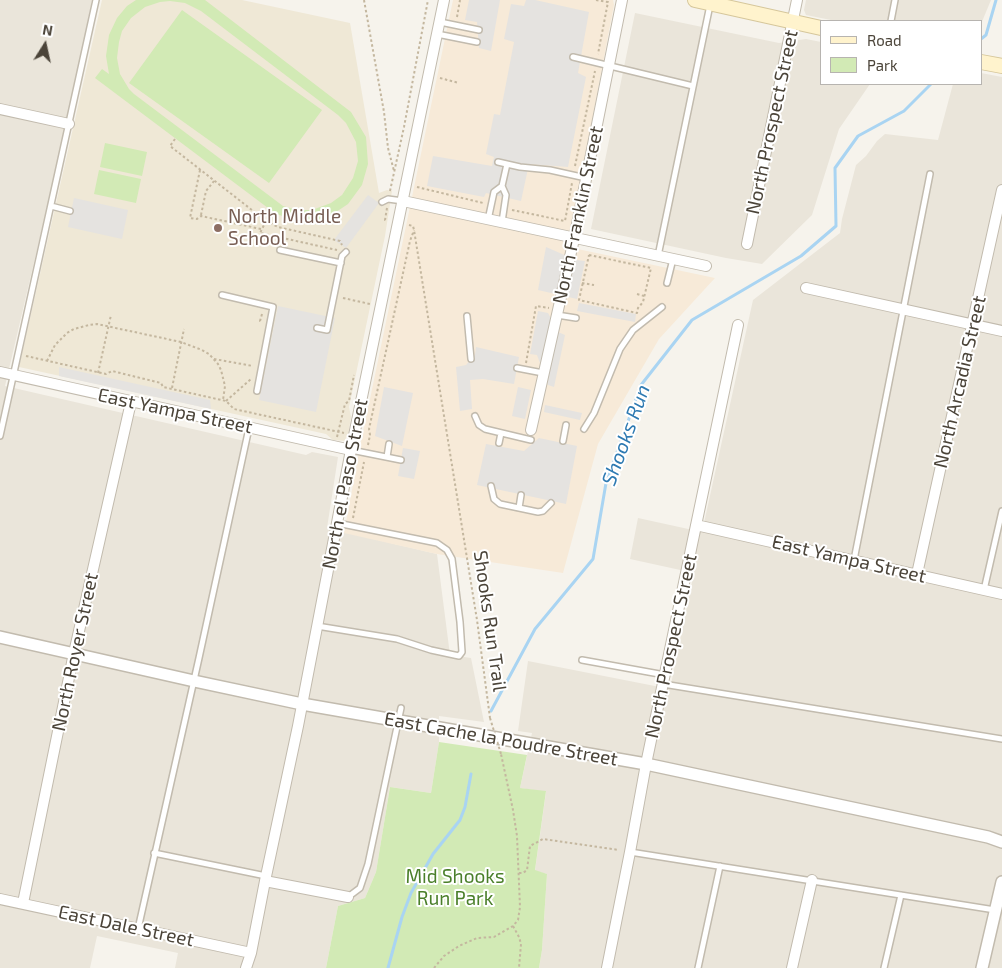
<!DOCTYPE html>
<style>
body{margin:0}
#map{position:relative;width:1002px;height:968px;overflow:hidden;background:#f6f3ec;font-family:"Exo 2",sans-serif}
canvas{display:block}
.legend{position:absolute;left:820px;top:20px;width:162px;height:65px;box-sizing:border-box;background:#fff;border:1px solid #b7b4b0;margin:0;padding:6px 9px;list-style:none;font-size:15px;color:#4b4439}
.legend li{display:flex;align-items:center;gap:10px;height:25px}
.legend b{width:25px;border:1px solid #b7b4b0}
.north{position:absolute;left:20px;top:20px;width:50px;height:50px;-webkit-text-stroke:4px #fff;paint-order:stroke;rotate:10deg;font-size:14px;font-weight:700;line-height:20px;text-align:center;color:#4b4439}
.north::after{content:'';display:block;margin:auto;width:18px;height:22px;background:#4b4439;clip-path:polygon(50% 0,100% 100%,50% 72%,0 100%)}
</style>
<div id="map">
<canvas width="1002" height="968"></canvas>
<ul class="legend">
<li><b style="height:6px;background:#fff3cd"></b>Road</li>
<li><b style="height:14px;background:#d2eab5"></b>Park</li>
</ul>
<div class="north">N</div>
</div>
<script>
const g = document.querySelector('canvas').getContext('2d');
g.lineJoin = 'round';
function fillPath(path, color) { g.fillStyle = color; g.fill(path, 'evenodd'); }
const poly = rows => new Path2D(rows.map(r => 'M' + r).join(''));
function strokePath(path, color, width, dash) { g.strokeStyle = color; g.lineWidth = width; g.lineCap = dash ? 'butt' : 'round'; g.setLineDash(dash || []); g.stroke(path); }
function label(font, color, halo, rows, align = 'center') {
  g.font = font + ' "Exo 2",sans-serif'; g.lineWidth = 4; g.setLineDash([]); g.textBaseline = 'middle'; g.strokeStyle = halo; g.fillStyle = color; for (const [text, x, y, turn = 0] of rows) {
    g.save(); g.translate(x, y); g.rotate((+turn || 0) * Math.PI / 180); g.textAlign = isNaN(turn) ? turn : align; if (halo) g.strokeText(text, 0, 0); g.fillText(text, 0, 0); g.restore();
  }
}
fillPath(poly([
 [0,0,92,0,69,113,5,386,306,455,312,452,338,457,327,528,437,554,450,655,471,658,484,722,439,716,439,742,431,793,390,787,376,872,365,898,338,906,326,968,175,968,178,953,97,936,90,968,0,968],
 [806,0,991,0,981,24,981,21,836,21,806,15,804,10],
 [635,13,779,43,806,39,821,42,821,84,870,84,839,129,812,215,762,264,726,258,591,229],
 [981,73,1002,77,1002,968,539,968,542,950,547,874,535,871,546,792,520,788,532,733,518,731,528,661,670,689,694,573,630,559,638,518,702,532,753,300,840,233,842,219,856,165,866,156,877,141,885,134,938,140,953,84,981,84]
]), '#eae5da');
fillPath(poly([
 [453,0,613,0,614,5,568,247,715,278,659,339,598,444,563,573,437,554,344,533,360,447]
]), '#f7ead8');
fillPath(poly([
 [102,0,242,0,350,23,379,193,387,190,392,191,385,236,349,407,351,417,348,436,345,441,333,440,326,434,19,367]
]), '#efe8d6');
fillPath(poly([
 [136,0,205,0,351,112,366,137,368,164,362,185,348,204,333,214,319,220,298,221,276,214,95,78,102,69,109,74,106,56,109,35,117,18,127,6],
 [170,1,185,3,201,11,338,115,346,123,356,142,358,161,353,178,342,195,331,203,312,210,297,210,283,206,134,94,129,89,120,74,117,58,119,42,122,31,131,18,145,7,160,2],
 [182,10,322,110,269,183,129,83],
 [105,143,147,152,142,176,100,167],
 [99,170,141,179,136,203,94,194],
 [439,742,527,755,520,788,546,791,535,870,547,874,542,950,539,968,326,968,338,906,365,898,376,872,390,787,431,793]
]), '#d2eab5');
fillPath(poly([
 [469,0,500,0,491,51,479,48,477,22,465,20],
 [526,0,535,0,589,12,578,73,586,77,568,167,529,164,521,201,486,193,484,197,427,186,433,156,492,166,494,157,486,154,494,114,500,115,514,42,504,39,511,4,524,6],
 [368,195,379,203,346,248,334,240],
 [74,198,128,210,122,239,68,227],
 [546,247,576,260,585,261,577,299,538,290],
 [579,303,636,314,635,322,577,311],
 [278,306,335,318,316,412,259,400],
 [538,311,548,313,558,332,565,335,554,387,548,385,537,355,530,354],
 [476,347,519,357,514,384,483,379,470,380,472,409,460,411,456,367,466,365,475,355],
 [59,367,210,400,211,409,59,376],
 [384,387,413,393,402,446,375,436],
 [518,387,531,390,525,419,512,416],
 [545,405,582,413,580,420,544,412],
 [539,438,577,446,566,504,477,485,486,444,524,451],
 [403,448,420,451,414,479,398,476]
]), '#e5e3e0');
strokePath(poly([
 [981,39,986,35,996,0],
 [491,711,535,629,593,559,606,483,641,385,692,320,801,256,836,226,835,168,858,136,904,111,931,84],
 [388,968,402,917,411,893,433,854,460,820,465,807,471,774]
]), '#a9d4f2', 3);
const service = poly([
 [891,21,895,0],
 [440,22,479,30],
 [437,34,477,42],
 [573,57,693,86],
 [498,162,520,167,550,170,586,178],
 [382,202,388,199,403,201],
 [51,206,70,211],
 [488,220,494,192,502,186],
 [502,222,506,195,502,186,507,164],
 [280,250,341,263],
 [658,256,710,5],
 [667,283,673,259],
 [222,295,273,307,257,391],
 [557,315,576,318],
 [467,316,471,359],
 [317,328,327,330,342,256,346,252],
 [517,368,543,373],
 [475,416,479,425,485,429,531,440],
 [584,429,594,413,620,349,633,330,662,307],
 [0,436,96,0],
 [563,441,566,425],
 [499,443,501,433],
 [351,450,401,460],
 [387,457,389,444],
 [491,486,494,499,500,504,538,512,543,511,551,503],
 [519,508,521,495],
 [854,560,930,174],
 [984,590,1002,511],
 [317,626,397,639,431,650,459,656,462,652,460,622,452,559,447,550,437,543,337,523],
 [582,660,665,675],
 [663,684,1002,739],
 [630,852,995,910],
 [154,853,266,876],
 [348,897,360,888,368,864,401,708],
 [138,929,199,658,249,428],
 [698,968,720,866],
 [884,968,901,895]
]);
const minor = poly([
 [0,109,69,124],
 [403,201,706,266],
 [747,244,797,0],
 [806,288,1002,331],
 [0,372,351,450],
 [531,430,574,239,622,0],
 [696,525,1002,594],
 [917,574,1002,190],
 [265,881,348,897],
 [0,899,251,953],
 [23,903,74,653,131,402],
 [246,968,251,953,265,881,298,726,351,450,444,0],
 [607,968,630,852,646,764,738,325],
 [792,968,812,880]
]);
const tertiary = poly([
 [0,637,194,681,302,704,646,764,988,837,1002,842],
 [982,968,1002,882]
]);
const secondary = poly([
 [695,0,821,28],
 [981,62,1002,66]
]);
strokePath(service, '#c2bbae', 8);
strokePath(minor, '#c2bbae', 12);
strokePath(tertiary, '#c2bbae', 14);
strokePath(secondary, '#d6c79b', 16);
strokePath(poly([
 [364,0,384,112,388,148,394,171],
 [596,0,608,2,598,54],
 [457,17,460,0],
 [440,78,459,83],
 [175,139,170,146,266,221,278,227,340,241,342,245],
 [575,166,595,71],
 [200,170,190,218,197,219,201,216,261,229],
 [417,187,483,203],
 [390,191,404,127,428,0],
 [387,208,385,220,387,221],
 [512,210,565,221,572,183],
 [201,215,206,191,214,181],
 [266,221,260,233,337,250],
 [409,225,413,226,414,230,477,620,490,718],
 [589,255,651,268,643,302,638,308,637,313,579,300,589,255],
 [582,283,594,285],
 [637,294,644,296],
 [343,298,370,304],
 [262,314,260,321,262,322],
 [26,356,106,374,112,371,161,383,163,387,226,401,234,409,344,433],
 [214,359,253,366],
 [47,361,55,345,67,333,74,329,89,325,97,324,181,342,202,350,209,354,218,364,221,370,225,386,223,400],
 [526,363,536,306,549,308],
 [98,373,111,315],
 [172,388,184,329],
 [226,401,251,379],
 [337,437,345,404,349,401,354,375],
 [368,445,370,435,369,429,410,241,414,230],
 [353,518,364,462],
 [519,873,523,873,527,870,530,846,543,839,619,850],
 [513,926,519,937,521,944,519,968],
 [434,968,444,956,459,946,477,938,494,937,513,926,518,920,520,907,517,836,513,810,501,754]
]), '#c4b79f', 2, [2.5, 2.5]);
strokePath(service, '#fff', 5);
strokePath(minor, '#fff', 10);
strokePath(tertiary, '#fff', 11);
strokePath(secondary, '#fff3cd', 14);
strokePath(poly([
 [490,718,501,754]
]), '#c4b79f', 2, [2.5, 2.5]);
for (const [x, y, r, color] of [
 [218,228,5,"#8d6e63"]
]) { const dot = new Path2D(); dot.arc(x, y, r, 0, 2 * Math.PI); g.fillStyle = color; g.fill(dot); strokePath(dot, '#fff', 2); }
label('19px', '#4b4439', '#fff', [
 ["North Prospect Street",772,122,-78],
 ["North Franklin Street",578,215,-78],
 ["North Arcadia Street",960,382,-77],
 ["East Yampa Street",175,411,12],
 ["North el Paso Street",345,484,-79],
 ["East Yampa Street",849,559,13],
 ["Shooks Run Trail",490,621,82],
 ["North Prospect Street",671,646,-78],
 ["North Royer Street",75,652,-78],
 ["East Cache la Poudre Street",501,739,10],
 ["East Dale Street",126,926,12]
]);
label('19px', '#785e54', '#fff', [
 ["North Middle",228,217],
 ["School",228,239]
], 'left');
label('19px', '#4a7f2a', '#fff', [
 ["Mid Shooks",455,877],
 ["Run Park",455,899]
]);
label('italic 20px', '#2e7ab2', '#fff', [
 ["Shooks Run",626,435,-70]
]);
</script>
